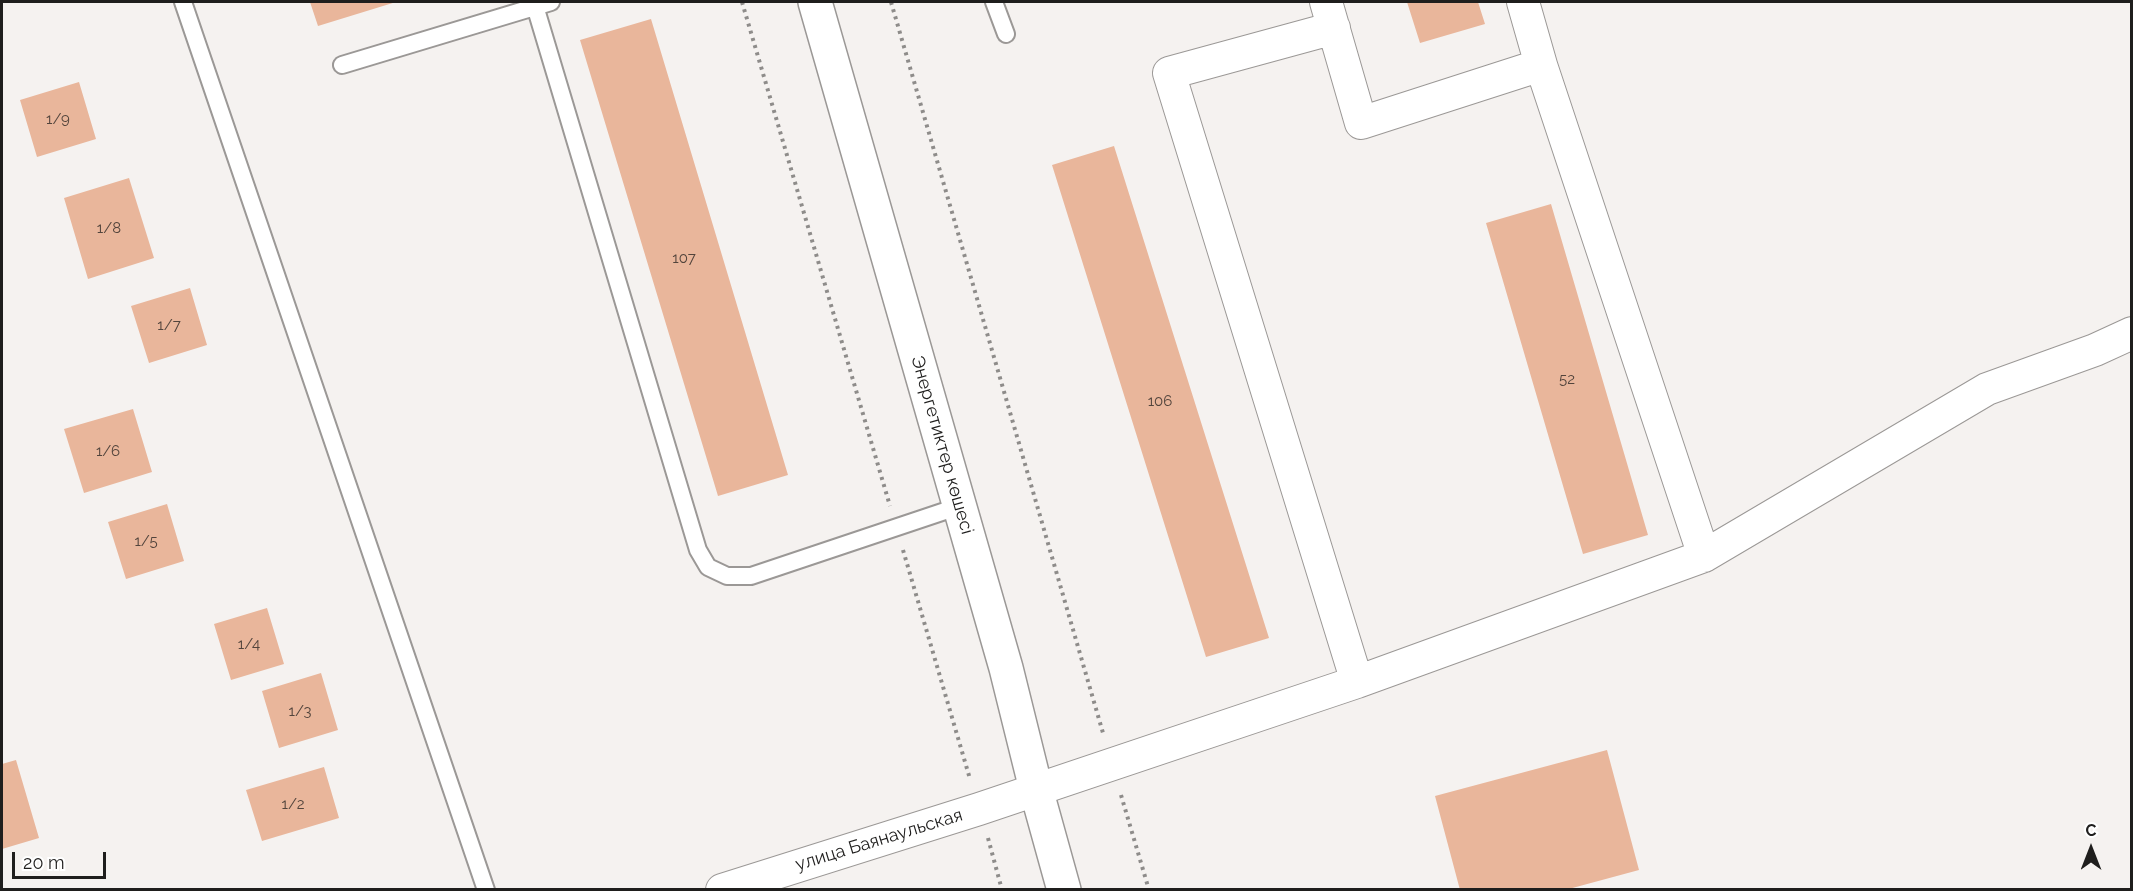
<!DOCTYPE html>
<meta charset="utf-8">
<style>
body{margin:0}
#map{position:relative;width:2133px;height:891px;overflow:hidden;background:#f5f2f0;font-family:Raleway,sans-serif}
canvas{display:block}
.frame{position:absolute;inset:0;border:3px solid #1f1e1d;pointer-events:none}
.north{position:absolute;left:2061px;top:819px;width:60px;height:60px;-webkit-text-stroke:4px #fff;paint-order:stroke;rotate:0deg;font-size:16px;font-weight:700;line-height:24px;text-align:center;color:#1f1e1d}
.north::after{content:'';display:block;margin:auto;width:21px;height:27px;background:#1f1e1d;clip-path:polygon(50% 0,100% 100%,50% 72%,0 100%)}
.scale{position:absolute;left:12px;top:852px;width:94px;height:27px;box-sizing:border-box;border:3px solid #1f1e1d;border-top:0;padding-left:8px;font-size:18px;line-height:21px;white-space:nowrap;color:#1f1e1d;-webkit-text-stroke:4px #fff;paint-order:stroke}
</style>
<div id="map">
<canvas width="2133" height="891"></canvas>
<div class="frame"></div>
<div class="north">С</div>
<div class="scale">20 m</div>
</div>
<script>
const g = document.querySelector('canvas').getContext('2d');
g.lineJoin = 'round';
function fillPath(path, color) { g.fillStyle = color; g.fill(path, 'evenodd'); }
const poly = rows => new Path2D(rows.map(r => 'M' + r).join(''));
function strokePath(path, color, width, dash) { g.strokeStyle = color; g.lineWidth = width; g.lineCap = dash ? 'butt' : 'round'; g.setLineDash(dash || []); g.stroke(path); }
function label(font, color, halo, rows, align = 'center') {
  g.font = font + ' Raleway,sans-serif'; g.lineWidth = 5; g.setLineDash([]); g.textBaseline = 'middle'; g.strokeStyle = halo; g.fillStyle = color; for (const [text, x, y, turn = 0] of rows) {
    g.save(); g.translate(x, y); g.rotate((+turn || 0) * Math.PI / 180); g.textAlign = isNaN(turn) ? turn : align; if (halo) g.strokeText(text, 0, 0); g.fillText(text, 0, 0); g.restore();
  }
}
fillPath(poly([
 [310,2,396,2,318,26],
 [1407,2,1478,2,1485,24,1420,43],
 [651,19,788,475,718,496,580,40],
 [79,82,96,139,37,157,20,100],
 [1114,146,1269,638,1206,657,1052,165],
 [129,178,154,258,88,279,64,198],
 [1551,204,1648,535,1583,554,1486,223],
 [190,288,207,345,149,363,131,306],
 [133,409,152,472,84,493,64,429],
 [167,504,184,561,126,579,108,522],
 [267,608,284,664,231,680,214,624],
 [321,673,338,730,279,748,262,691],
 [1607,750,1639,870,1565,890,1460,890,1435,796],
 [16,760,39,838,2,849,2,764],
 [324,767,339,818,262,841,246,790]
]), '#e9b69b');
const service = poly([
 [183,2,486,890],
 [994,2,1006,34],
 [535,6,698,550,708,567,727,576,751,576,960,506],
 [342,65,551,2]
]);
const minor = poly([
 [1326,2,1361,123,1541,65,1523,2],
 [1704,556,1987,389,2095,350,2132,333],
 [1357,682,1704,556,1541,65],
 [722,890,979,809,1357,682,1169,73,1334,28]
]);
const secondary = poly([
 [815,2,1006,668,1036,789,1064,890]
]);
strokePath(service, '#9b9896', 20);
strokePath(minor, '#9b9896', 34);
strokePath(secondary, '#9b9896', 36);
strokePath(poly([
 [742,2,890,506],
 [891,2,1103,733],
 [903,550,970,779],
 [1121,795,1149,890],
 [988,838,1002,890]
]), '#8e8c8a', 4, [3, 4.5]);
strokePath(service, '#fff', 16);
strokePath(minor, '#fff', 32);
strokePath(secondary, '#fff', 33);
label('15px', '#52443c', null, [
 ["1/9",58,119],
 ["1/8",109,228],
 ["107",684,258],
 ["1/7",169,325],
 ["52",1567,379],
 ["106",1160,401],
 ["1/6",108,451],
 ["1/5",146,541],
 ["1/4",249,644],
 ["1/3",300,711],
 ["1/2",293,804]
]);
label('18px', '#1f1e1d', '#fff', [
 ["Энергетиктер көшесі",942,445,74],
 ["улица Баянаульская",879,840,-17]
]);
</script>
